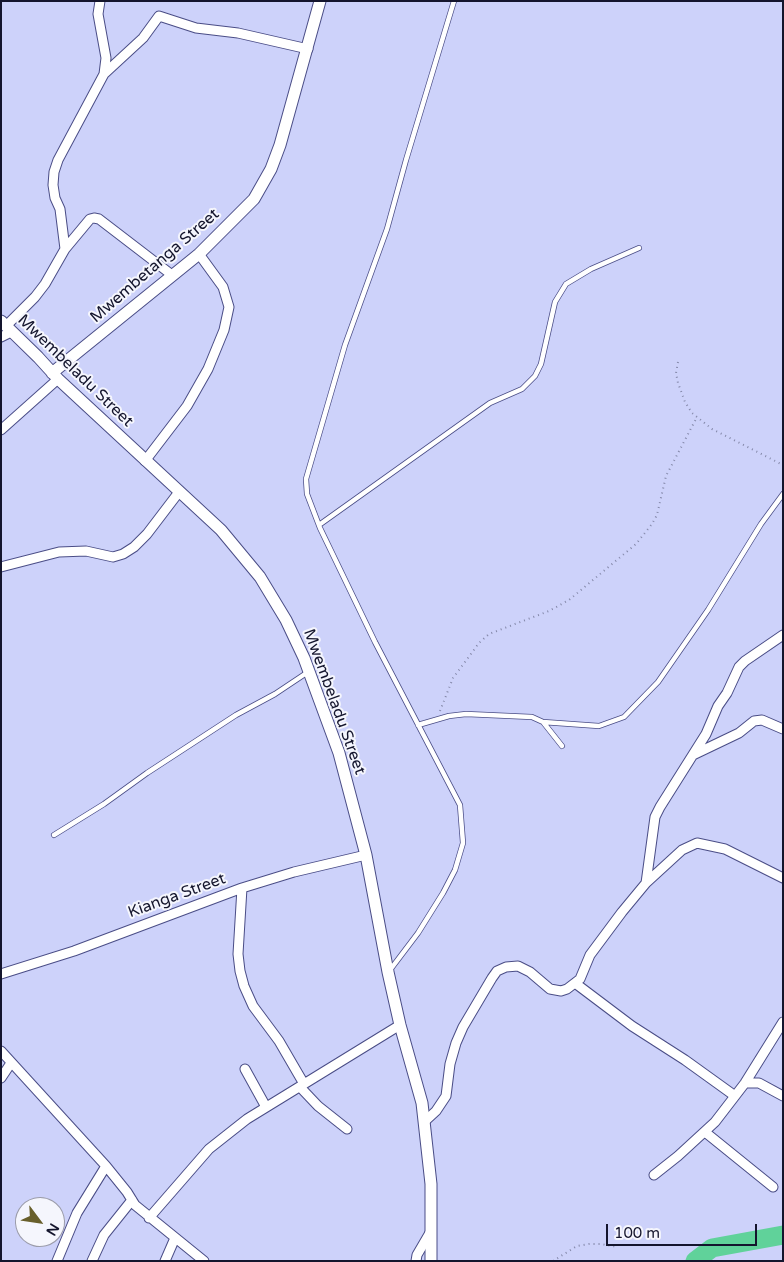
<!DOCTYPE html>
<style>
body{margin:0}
#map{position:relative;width:784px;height:1262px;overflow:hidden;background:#cdd2fa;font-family:"Varela Round",sans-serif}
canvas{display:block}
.frame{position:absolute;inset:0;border:2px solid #14152d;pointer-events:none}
.north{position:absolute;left:15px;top:1197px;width:50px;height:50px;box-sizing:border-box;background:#f5f6fd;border:1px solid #9b9caa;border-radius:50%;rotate:121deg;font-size:14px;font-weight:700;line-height:20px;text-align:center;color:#14152d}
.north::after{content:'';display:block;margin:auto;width:18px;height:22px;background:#685f2c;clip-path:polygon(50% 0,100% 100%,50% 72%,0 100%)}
.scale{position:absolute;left:606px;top:1224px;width:151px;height:22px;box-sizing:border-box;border:2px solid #14152d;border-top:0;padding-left:6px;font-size:15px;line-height:18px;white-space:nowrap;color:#14152d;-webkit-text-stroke:4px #f5f6fd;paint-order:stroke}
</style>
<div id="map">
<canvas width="784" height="1262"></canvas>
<div class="frame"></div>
<div class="north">N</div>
<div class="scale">100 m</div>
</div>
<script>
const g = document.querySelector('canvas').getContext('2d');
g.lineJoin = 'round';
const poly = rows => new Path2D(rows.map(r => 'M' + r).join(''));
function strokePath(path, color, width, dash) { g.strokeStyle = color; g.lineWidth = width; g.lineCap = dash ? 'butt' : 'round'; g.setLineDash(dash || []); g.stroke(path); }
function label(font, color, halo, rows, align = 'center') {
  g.font = font + ' "Varela Round",sans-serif'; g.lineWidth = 4; g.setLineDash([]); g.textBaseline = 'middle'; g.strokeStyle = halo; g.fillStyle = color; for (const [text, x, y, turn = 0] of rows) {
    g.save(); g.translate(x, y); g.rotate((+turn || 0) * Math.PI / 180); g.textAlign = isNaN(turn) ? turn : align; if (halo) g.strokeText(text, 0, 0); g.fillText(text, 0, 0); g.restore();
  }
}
strokePath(poly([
 [695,1261,712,1248,783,1235]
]), '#60d29a', 19);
const lane = poly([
 [319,525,490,403,522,389,535,376,541,364,555,302,566,284,591,269,639,248],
 [543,722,599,726,624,717,658,682,708,610,761,524,783,494],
 [418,725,449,716,466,714,532,717,543,722,562,746],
 [54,835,104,804,147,773,236,715,275,694,308,672],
 [390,970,418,933,443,893,455,870,463,843,460,805,375,642,320,528,307,494,306,479,345,345,387,229,406,160,454,1]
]);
const street = poly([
 [104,74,143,38,159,16,196,28,238,33,308,49],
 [65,249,60,209,55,198,53,185,54,172,58,160,104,74,106,58,98,14,100,1],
 [6,326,35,297,45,284,65,249,90,219,94,218,99,219,172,275],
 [1,337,11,332],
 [1,430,58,379],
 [145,461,187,406,208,369,224,330,229,307,223,287,199,254],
 [1,567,59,552,86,551,113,557,123,554,134,547,147,534,179,492],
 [693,755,739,733,754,721,762,720,783,729],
 [646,883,655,817,660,807,706,734,718,706,727,693,739,667,745,661,783,635],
 [242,888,238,954,240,971,244,986,253,1006,279,1041,304,1084],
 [1,974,74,951,242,888,294,872,366,855],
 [575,983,632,1026,685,1060,735,1096],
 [1,1051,106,1166,127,1192,135,1205,204,1261],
 [245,1069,266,1107],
 [1,1078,11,1063],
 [745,1083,759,1083,783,1096],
 [300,1087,318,1106,347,1129],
 [424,1122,436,1111,446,1096,450,1064,456,1043,463,1027,492,978,497,971,506,967,518,966,530,972,550,989,561,991,567,989,580,979,590,955,622,912,646,883,682,850,697,843,725,849,783,878],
 [705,1132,773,1187],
 [654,1175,678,1156,715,1122,745,1083,783,1022],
 [149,1218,209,1149,247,1119,400,1025],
 [57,1261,77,1213,106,1166],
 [92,1261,104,1235,132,1200],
 [165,1261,175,1238],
 [416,1261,417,1255,431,1231]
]);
const secondary = poly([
 [1,321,38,357,58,379,221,530,260,577,286,620,304,658,339,753,366,855,388,972,400,1025,422,1103,431,1184,431,1261],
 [52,373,199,254,254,199,271,169,280,145,320,1]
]);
strokePath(lane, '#4a4d86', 6);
strokePath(street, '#4a4d86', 11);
strokePath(secondary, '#4a4d86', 13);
strokePath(poly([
 [678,362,676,373,678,383,685,402,692,413,712,429,783,465],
 [440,711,453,678,479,643,489,634,549,611,569,600,636,544,652,524,657,515,666,476,697,417],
 [553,1261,577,1246,589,1244,601,1244,618,1247]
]), '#8488a9', 2, [1, 4]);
strokePath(lane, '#fff', 4.5);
strokePath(street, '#fff', 9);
strokePath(secondary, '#fff', 11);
label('16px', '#14152d', '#f5f6fd', [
 ["Mwembetanga Street",155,266,-41],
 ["Mwembeladu Street",75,371,44],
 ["Mwembeladu Street",334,702,70],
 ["Kianga Street",177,896,-20]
]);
</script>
